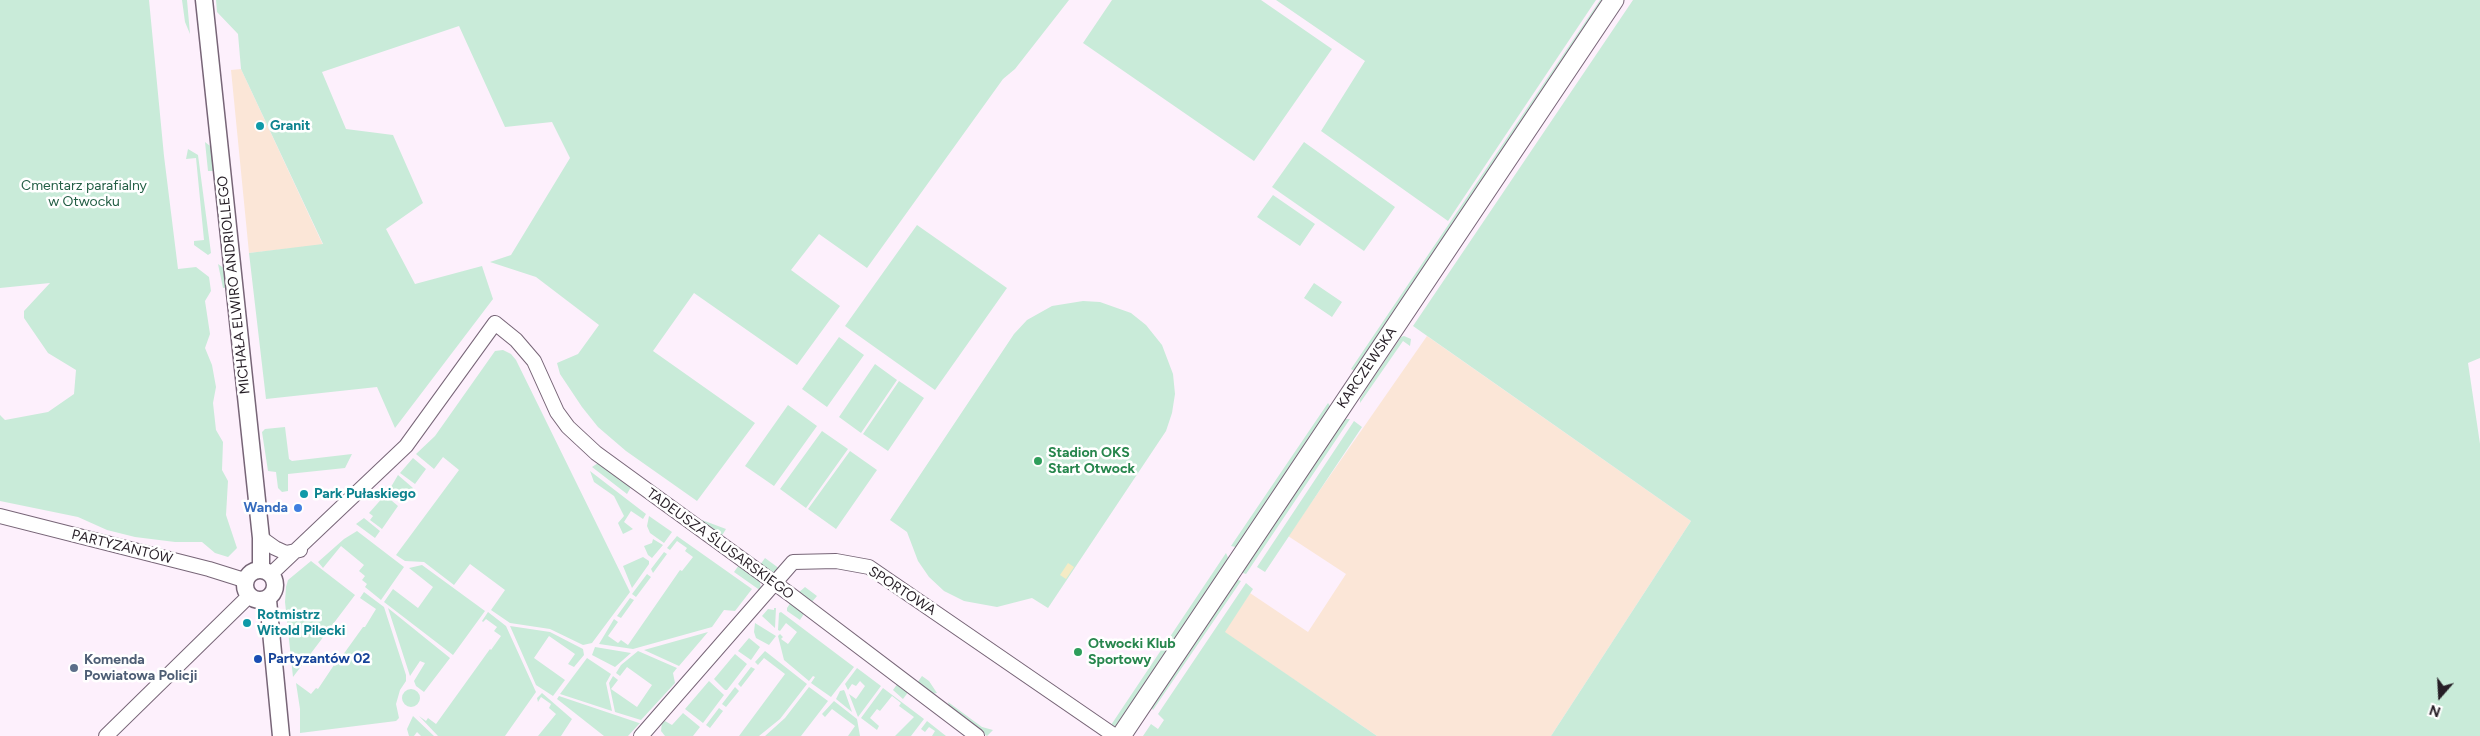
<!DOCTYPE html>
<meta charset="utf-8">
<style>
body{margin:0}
#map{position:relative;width:2480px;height:736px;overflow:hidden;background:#fdf0fc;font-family:Figtree,sans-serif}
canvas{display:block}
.north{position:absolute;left:2415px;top:671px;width:50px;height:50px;-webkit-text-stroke:4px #fff;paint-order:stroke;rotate:199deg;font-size:14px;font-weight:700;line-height:20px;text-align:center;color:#261e26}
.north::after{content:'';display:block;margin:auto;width:18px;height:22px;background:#261e26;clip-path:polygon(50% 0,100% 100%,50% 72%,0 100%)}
</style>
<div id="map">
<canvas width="2480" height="736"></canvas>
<div class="north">N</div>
</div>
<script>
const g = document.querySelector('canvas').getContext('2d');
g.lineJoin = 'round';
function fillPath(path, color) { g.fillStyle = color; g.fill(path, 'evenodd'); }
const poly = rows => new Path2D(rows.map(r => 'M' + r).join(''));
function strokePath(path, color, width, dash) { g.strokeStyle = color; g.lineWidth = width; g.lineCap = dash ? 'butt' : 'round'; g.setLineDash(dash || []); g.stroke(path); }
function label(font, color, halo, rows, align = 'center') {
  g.font = font + ' Figtree,sans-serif'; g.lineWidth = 5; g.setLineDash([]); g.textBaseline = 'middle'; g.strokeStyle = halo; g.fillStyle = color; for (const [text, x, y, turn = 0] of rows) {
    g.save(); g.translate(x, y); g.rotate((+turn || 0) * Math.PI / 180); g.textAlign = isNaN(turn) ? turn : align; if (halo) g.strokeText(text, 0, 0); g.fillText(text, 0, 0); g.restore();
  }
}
fillPath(poly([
 [241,69,323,245,249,253,231,70],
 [1427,336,1691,521,1551,736,1377,736,1224,632,1250,593,1308,632,1346,574,1288,536]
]), '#fbe6d7');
fillPath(poly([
 [0,0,149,0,164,156,178,269,196,267,209,277,211,291,205,301,210,334,205,348,212,365,216,387,213,403,216,430,223,442,222,470,228,481,226,515,237,548,228,557,215,553,202,542,175,542,135,537,107,530,78,517,0,501,0,415,5,420,48,412,74,394,76,370,48,353,24,318,24,311,50,283,0,288],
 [182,0,187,0,190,34,185,22],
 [216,0,1069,0,1015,69,1003,79,867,268,819,234,791,270,840,306,797,365,694,293,653,351,755,423,697,501,626,451,598,427,582,407,560,374,557,363,578,354,599,325,536,277,490,262,511,255,570,158,552,122,505,127,459,26,322,72,346,129,393,135,423,203,386,229,415,284,482,266,493,299,395,428,377,387,266,399,249,253,323,244,241,69,238,34,217,12],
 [1112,0,1261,0,1332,49,1254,161,1083,43],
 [1276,0,1596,0,1448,221,1321,131,1365,61],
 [1600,0,1607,0,1358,373,1351,369],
 [1633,0,2480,0,2480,358,2468,363,2480,444,2480,736,1551,736,1691,521,1413,326],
 [205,142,214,149,216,171,208,171],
 [1304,142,1395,207,1364,251,1272,187],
 [188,149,198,155,211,253,208,255,194,245,194,241,204,240,196,158,186,159],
 [1273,195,1315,224,1300,246,1257,217],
 [917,225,1007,288,935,390,845,326],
 [218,264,225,269,229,287,223,288],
 [1314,283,1342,302,1332,317,1304,298],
 [1083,301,1100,302,1131,313,1146,325,1162,345,1173,374,1175,394,1172,413,1166,431,1048,608,1032,598,997,607,964,601,944,591,929,577,918,561,907,532,890,520,1014,334,1027,320,1052,306],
 [1404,336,1411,339,1410,346,1403,341,1360,403,1360,399,1368,386,1401,337],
 [839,337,864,355,827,407,802,389],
 [503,350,511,354,516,360,630,592,592,643,583,645,550,629,510,623,491,610,505,590,470,564,454,585,424,562,405,561,396,555,459,470,443,457,434,469,416,454,435,436,495,351],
 [875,364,897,380,861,433,839,417],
 [899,381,924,398,888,451,863,434],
 [1328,403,1331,407,1240,548,1231,546],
 [788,405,817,426,774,486,745,466],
 [1344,419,1350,419,1246,574,1243,573,1242,570],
 [1354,421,1362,427,1265,572,1257,567],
 [285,427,289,459,292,461,352,454,345,468,288,474,288,491,282,492,278,488,276,472,268,471,262,432,265,429],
 [822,431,848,449,806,508,780,489],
 [850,451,877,470,836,529,808,509],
 [413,458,426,469,415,484,400,473],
 [598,463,631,487,627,494,592,467],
 [590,471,646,514,643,519,631,511,624,522,633,529,623,534,618,523,624,516,614,496,594,482],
 [398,475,413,488,401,503,388,492],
 [385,495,398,506,382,529,370,520,373,516,369,513],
 [649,516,672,532,664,543,650,533,647,526],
 [364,518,380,531,375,538,356,524],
 [702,520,726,529,721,537,703,524],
 [357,531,404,567,381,600,365,587,367,584,362,580,365,576,359,571,364,565,341,546,323,568,318,562,344,539],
 [677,536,752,589,735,611,724,610,712,627,633,649,599,644,614,619,618,622,608,636,618,643,621,640,628,645,680,570,682,571,693,557,685,551,687,548,677,541,670,550,667,548],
 [653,539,663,545,652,558,648,555,644,546,652,543],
 [664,552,667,554,653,573,651,569],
 [1226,553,1229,560,1117,727,1111,725],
 [643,557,649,561,649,564,632,588,623,566],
 [765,558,780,569,773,573,769,572,760,565],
 [311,561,355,595,293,677,285,602,286,587,288,580],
 [422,565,485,611,453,655,384,602,393,589,418,608,433,587,409,568],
 [739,565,760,581,761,591,734,572],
 [647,574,651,577,636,597,632,594],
 [1236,579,1241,581,1153,710,1151,707],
 [1246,583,1253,589,1225,632,1377,736,1143,736,1151,724,1158,729,1164,720,1158,714],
 [805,587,817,596,811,603,798,593],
 [364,592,384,607,406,675,406,681,400,690,396,704,399,718,396,721,300,733,300,709,296,683,311,694,316,688,318,689,334,665,335,666,363,627,365,627,376,609,360,598],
 [630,598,634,600,621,618,617,616],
 [791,602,805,612,800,620,787,611,787,608],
 [388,608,450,658,424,692,416,686,414,681,425,663,420,661,410,676],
 [774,608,776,608,775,628,762,616,768,609,774,610],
 [488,612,506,626,536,692,505,736,438,736,419,716,426,721,428,718,436,724,490,649,491,650,501,636,494,631,497,627,486,619,483,622,482,621],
 [781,612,854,667,831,697,811,683,815,677,813,676,809,681,784,660,778,636,780,634,783,637,781,639,788,644,797,632,786,623,780,631,778,630,779,613],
 [755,623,776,636,769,645,756,638,754,632],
 [510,626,550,632,583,649,584,655,574,667,568,664,575,654,549,636,534,658,565,680,553,696,536,685],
 [708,632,679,666,644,650],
 [749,638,760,647,751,660,738,651],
 [595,647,631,653,615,667,592,655],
 [638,651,677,668,673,673,675,683,641,720,615,712,609,683,613,676,618,680,611,689,637,707,652,685,627,667,620,676,616,673,621,665],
 [765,651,807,684,780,719,759,736,739,736,785,674,764,658,758,665,755,662],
 [735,654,747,664,727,690,725,690,714,679],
 [587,658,611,674,606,683,612,711,560,694],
 [751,667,755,669,741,687,738,684],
 [857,668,881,686,858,717,849,694,856,699,865,686,860,681,856,686,852,684,848,690,845,684],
 [922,676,929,681,937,693,931,694,917,683],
 [709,681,724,695,703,723,685,709],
 [898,683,909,691,903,699,893,690],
 [735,687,739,691,726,707,722,704],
 [809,687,828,701,801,736,765,736,785,718],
 [883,688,924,719,911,736,895,736,914,717,899,706,901,703,892,696,880,711,877,709,870,718,879,726,877,730,861,718],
 '402 698a9 9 0 1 1 18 0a9 9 0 1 1-18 0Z',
 [844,690,845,692,852,712,836,699,840,691],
 [542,693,572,719,561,736,538,736,556,714,549,708,551,704,541,697,538,702,537,698],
 [559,696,639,723,640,723,628,736,604,736,557,699],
 [834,701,857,719,860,736,848,736,855,726,832,709,825,717,822,714],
 [948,702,982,727,993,730,987,736,950,709],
 [719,708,723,711,710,728,706,725],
 [683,713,700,727,693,736,665,736,661,731,662,722,665,721,672,725],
 [413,716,434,736,421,736,417,732,414,736,409,736,407,729],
 [927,721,946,736,932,736,935,731,929,727,925,732,921,729]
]), '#c9ebd9');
fillPath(poly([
 [1068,563,1074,567,1066,579,1060,575]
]), '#f5ebc5');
const minor = poly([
 [0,516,209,569,244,580],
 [261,538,275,548,286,553,300,550],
 [271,574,406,446,495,323,516,340,534,361,557,412,568,427,596,453,791,595,977,736],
 [106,736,249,596],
 [641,736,793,562,836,561,869,567,1115,736]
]);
const tertiary = poly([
 [204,0,261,538,261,570],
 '245 585a15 15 0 1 1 30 0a15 15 0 1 1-30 0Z',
 [268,600,281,736]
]);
const secondary = poly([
 [1121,736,1614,0]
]);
strokePath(minor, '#776577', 16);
strokePath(tertiary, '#776577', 19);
strokePath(secondary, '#776577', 21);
strokePath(minor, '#fff', 14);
strokePath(tertiary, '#fff', 16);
strokePath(secondary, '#fff', 19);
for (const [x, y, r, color] of [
 [260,126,5,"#0f9aa8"],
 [1038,461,5,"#2e9e5b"],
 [304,494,5,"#0f9aa8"],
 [298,508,5,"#3f7fe0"],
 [247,623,5,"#0f9aa8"],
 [1078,652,5,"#2e9e5b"],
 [258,659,5,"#1a4fb4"],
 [74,668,5,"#5c6f8a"]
]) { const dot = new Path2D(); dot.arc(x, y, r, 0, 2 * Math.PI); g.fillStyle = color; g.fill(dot); strokePath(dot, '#fff', 2); }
label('bold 14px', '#0d838f', '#fff', [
 ["Granit",270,126],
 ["Park Pułaskiego",314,494],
 ["Rotmistrz",257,615],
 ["Witold Pilecki",257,631]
], 'left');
label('14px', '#235e45', '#fff', [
 ["Cmentarz parafialny",84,186],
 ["w Otwocku",84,202]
]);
label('14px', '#261e26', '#fff', [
 ["MICHAŁA ELWIRO ANDRIOLLEGO",234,285,-96],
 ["KARCZEWSKA",1367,368,-56],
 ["TADEUSZA ŚLUSARSKIEGO",720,544,36],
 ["PARTYZANTÓW",122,547,14],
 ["SPORTOWA",902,591,33]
]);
label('bold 14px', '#27864d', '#fff', [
 ["Stadion OKS",1048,453],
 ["Start Otwock",1048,469],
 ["Otwocki Klub",1088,644],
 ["Sportowy",1088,660]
], 'left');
label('bold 14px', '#366cbe', '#fff', [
 ["Wanda",288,508]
], 'right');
label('bold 14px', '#164399', '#fff', [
 ["Partyzantów 02",268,659]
], 'left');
label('bold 14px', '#4e5e75', '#fff', [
 ["Komenda",84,660],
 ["Powiatowa Policji",84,676]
], 'left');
</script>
